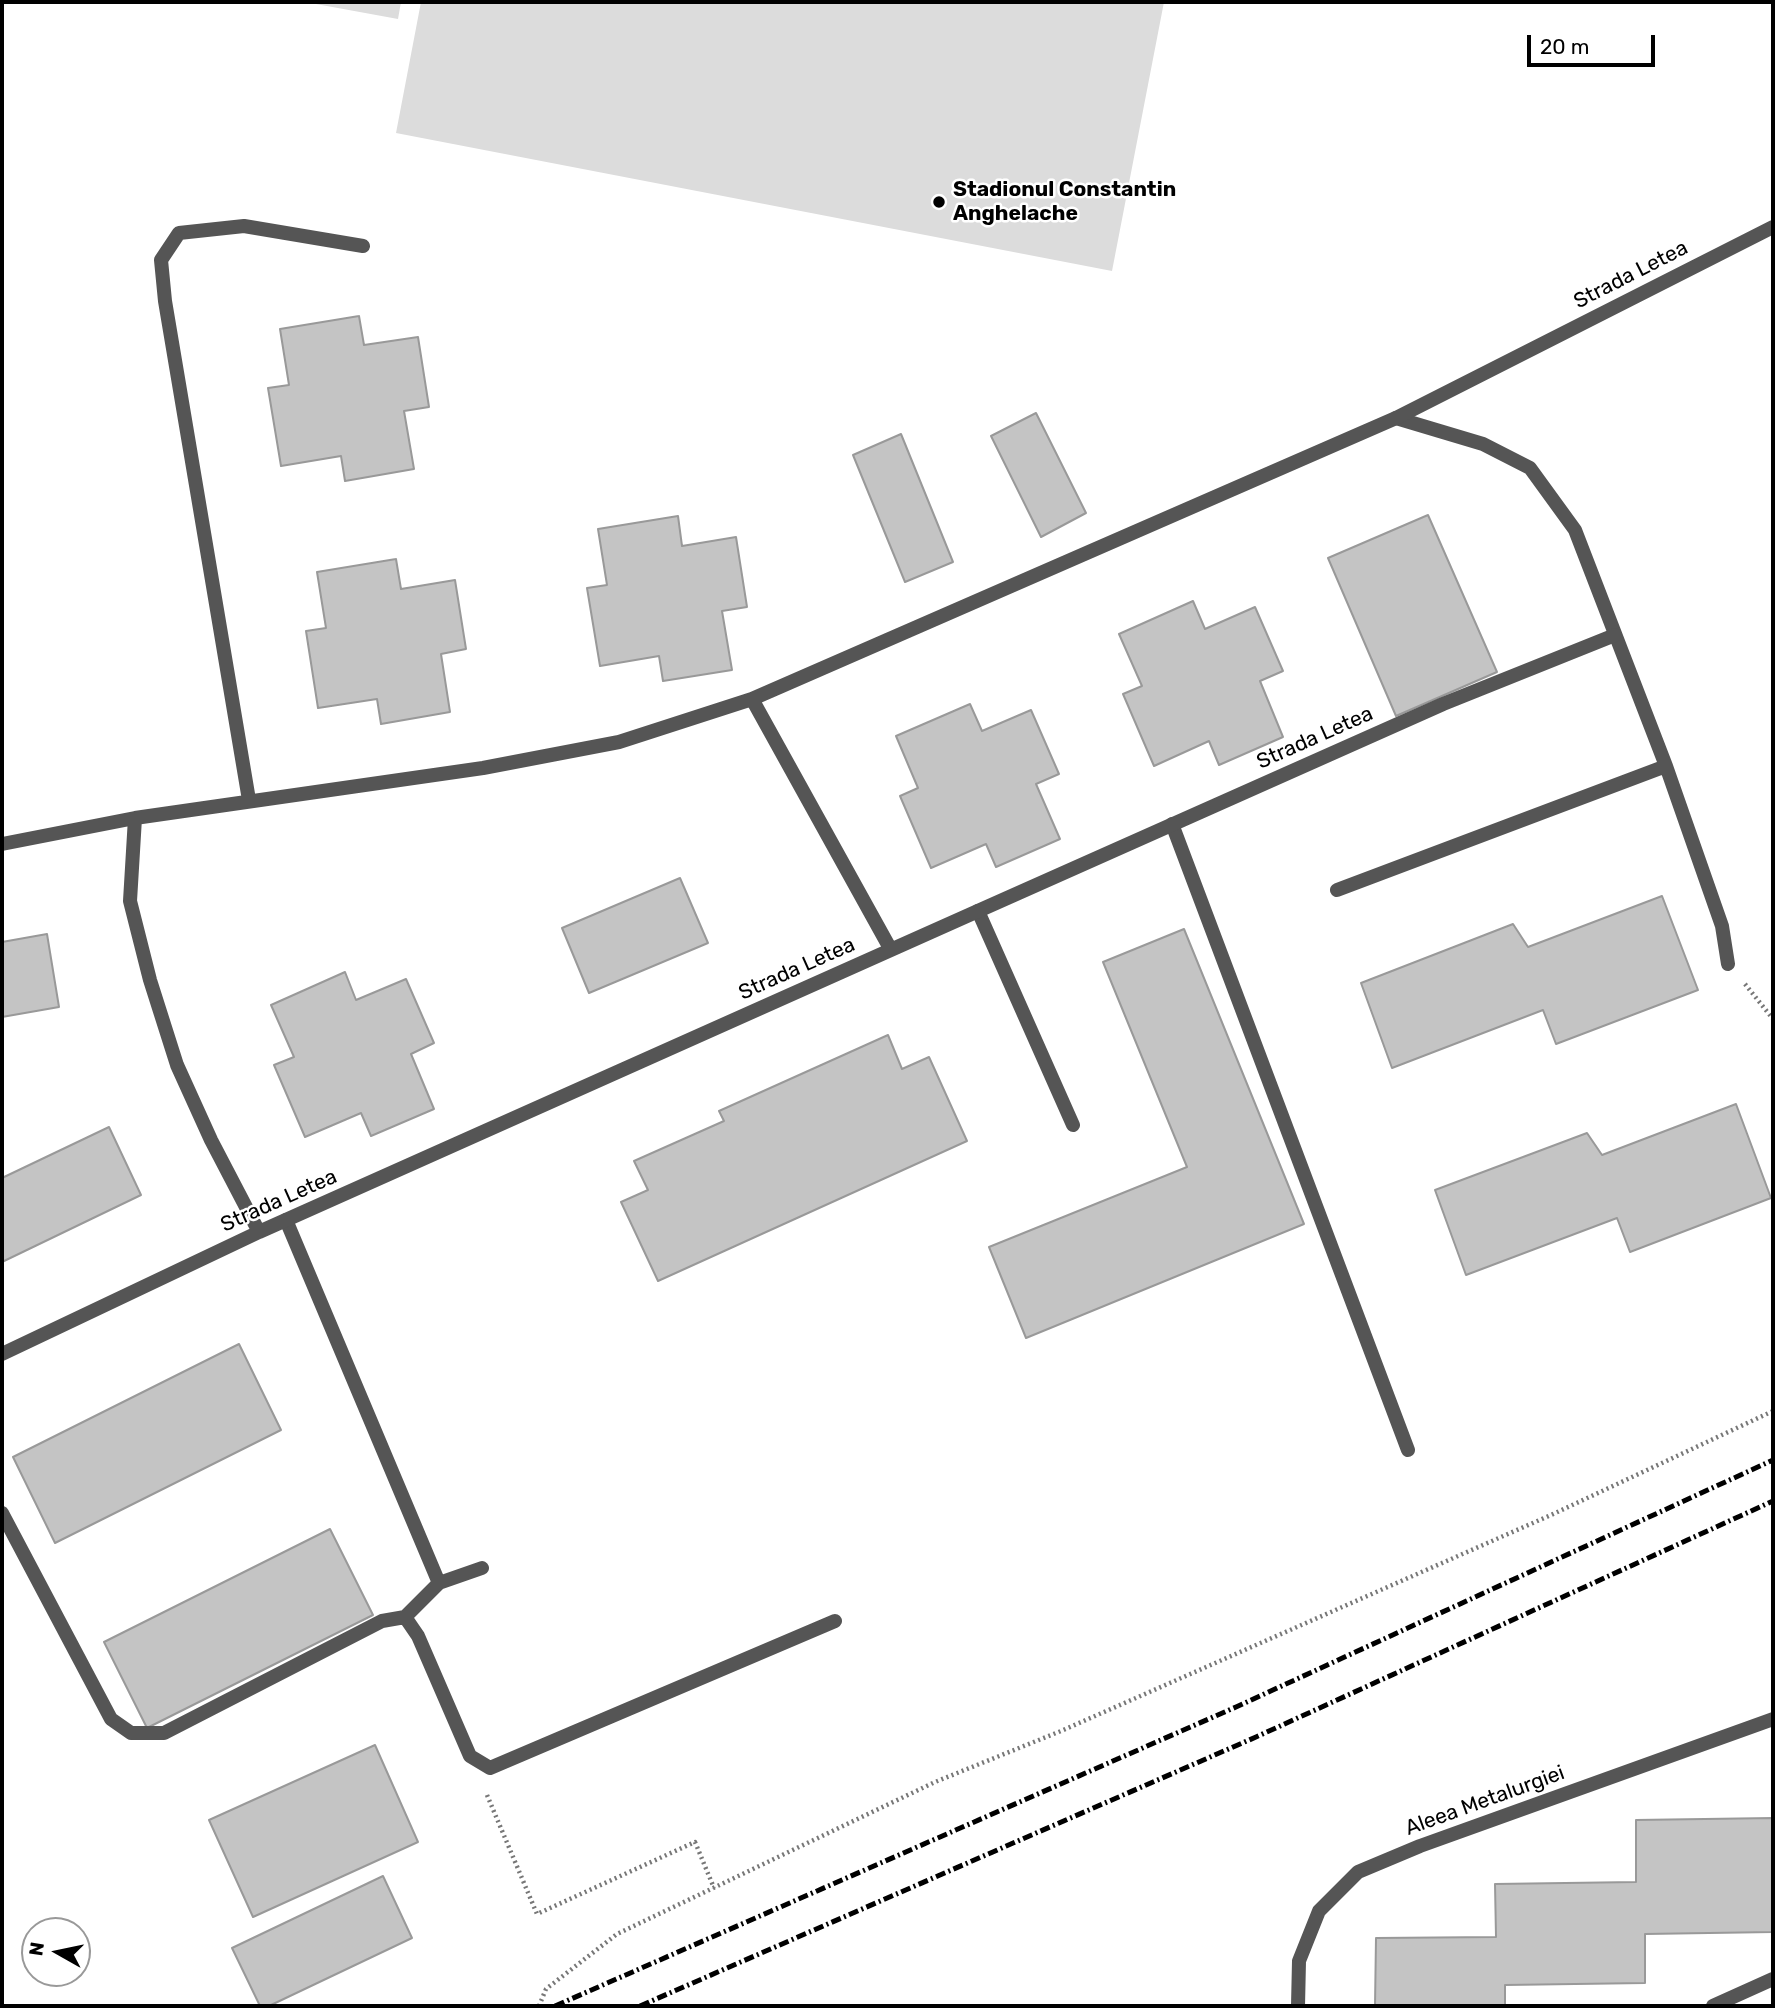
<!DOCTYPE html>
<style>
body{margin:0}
#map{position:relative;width:1775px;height:2008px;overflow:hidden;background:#fff;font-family:Rubik,sans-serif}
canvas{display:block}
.frame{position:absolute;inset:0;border:4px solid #000;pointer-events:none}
.north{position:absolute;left:21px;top:1917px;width:70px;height:70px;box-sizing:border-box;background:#fff;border:2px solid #999;border-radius:50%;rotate:279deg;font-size:19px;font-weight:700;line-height:28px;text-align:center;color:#000}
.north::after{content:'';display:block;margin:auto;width:24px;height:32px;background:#000;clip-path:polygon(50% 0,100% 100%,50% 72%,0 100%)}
.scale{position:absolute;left:1527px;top:35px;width:128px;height:32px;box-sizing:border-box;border:4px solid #000;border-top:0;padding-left:9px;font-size:21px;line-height:24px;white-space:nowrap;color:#000;-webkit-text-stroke:5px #fff;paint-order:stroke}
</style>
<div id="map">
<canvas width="1775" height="2008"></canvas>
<div class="frame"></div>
<div class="north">N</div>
<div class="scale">20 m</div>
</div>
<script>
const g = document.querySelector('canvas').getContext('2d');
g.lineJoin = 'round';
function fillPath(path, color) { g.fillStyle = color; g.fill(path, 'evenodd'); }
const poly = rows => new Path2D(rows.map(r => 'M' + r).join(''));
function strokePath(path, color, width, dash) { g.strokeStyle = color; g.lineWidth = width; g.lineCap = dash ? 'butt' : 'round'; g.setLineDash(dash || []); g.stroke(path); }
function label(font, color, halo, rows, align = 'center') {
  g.font = font + ' Rubik,sans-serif'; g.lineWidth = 5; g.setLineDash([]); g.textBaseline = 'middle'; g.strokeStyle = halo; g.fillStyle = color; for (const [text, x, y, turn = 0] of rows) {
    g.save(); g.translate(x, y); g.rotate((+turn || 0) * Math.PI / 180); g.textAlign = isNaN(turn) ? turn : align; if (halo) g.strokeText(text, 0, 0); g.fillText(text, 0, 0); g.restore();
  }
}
fillPath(poly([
 [305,2,401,2,398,19],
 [421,2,1164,2,1112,271,396,133]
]), '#dcdcdc');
const building = poly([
 [359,316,364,345,418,337,429,407,404,411,414,469,345,481,341,456,281,466,268,388,289,385,280,329,359,316],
 [1036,413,1086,513,1041,537,991,436,1036,413],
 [901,434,953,562,905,582,853,455,901,434],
 [1428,515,1497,672,1396,716,1328,558,1428,515],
 [678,516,682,546,736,537,747,607,722,611,732,670,663,681,659,656,600,666,587,588,607,585,598,529,678,516],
 [396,559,401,589,455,580,466,649,441,654,450,712,381,724,377,699,318,708,306,631,326,628,317,572,396,559],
 [1193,601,1205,629,1255,607,1283,671,1260,681,1283,737,1219,765,1209,741,1154,766,1123,694,1142,686,1119,634,1193,601],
 [970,704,982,731,1031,710,1059,774,1036,784,1060,839,996,867,986,844,931,868,900,796,918,788,896,736,970,704],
 [680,878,708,943,589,993,562,928,680,878],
 [1662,896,1698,990,1556,1044,1543,1010,1392,1068,1361,983,1513,924,1528,947,1662,896],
 [1184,929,1304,1224,1026,1338,989,1247,1187,1167,1103,962,1184,929],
 [47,934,59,1007,2,1017,2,942,47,934],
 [345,972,356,1000,406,979,434,1043,411,1054,434,1109,371,1136,361,1113,305,1137,274,1065,294,1057,271,1005,345,972],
 [888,1035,902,1069,929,1057,967,1141,658,1281,621,1202,648,1190,634,1161,724,1121,719,1111,888,1035],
 [1736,1104,1771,1198,1630,1252,1617,1218,1466,1275,1435,1190,1587,1133,1602,1155,1736,1104],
 [109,1127,141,1195,2,1262,2,1178,109,1127],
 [239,1344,281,1430,55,1543,13,1457,239,1344],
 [330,1529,373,1615,147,1728,104,1642,330,1529],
 [375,1745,418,1842,253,1917,209,1820,375,1745],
 [1773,1818,1773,1932,1645,1934,1645,1983,1505,1985,1505,2006,1375,2006,1376,1938,1496,1937,1495,1884,1636,1882,1636,1820,1773,1818],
 [383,1876,412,1938,269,2006,260,2006,232,1948,383,1876]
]);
fillPath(building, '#c4c4c4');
strokePath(building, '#999', 2);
strokePath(poly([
 [1745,984,1773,1019],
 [487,1795,537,1914,695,1842,714,1888],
 [539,2006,546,1989,617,1934,935,1782,1061,1731,1551,1515,1773,1411]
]), '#777', 4.5, [2, 3.5]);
strokePath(poly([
 [1396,418,1483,444,1530,468,1575,530,1666,766,1722,926,1728,964],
 [1172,824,1408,1450],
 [1337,890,1666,766],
 [978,911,1073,1125],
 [286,1220,439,1583,482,1568],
 [2,1513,111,1719,131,1733,164,1733,382,1621,405,1617,418,1636,470,1756,490,1768,835,1621],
 [405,1617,439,1583],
 [1713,2006,1773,1979]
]), '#555', 14);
strokePath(poly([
 [752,699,891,950],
 [249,800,165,301,161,260,179,233,244,226,363,246],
 [135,818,130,901,150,980,177,1065,211,1140,259,1232],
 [2,844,135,818,483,768,619,742,752,699,1396,418,1773,227],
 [2,1354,259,1232,978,911,1443,704,1615,635],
 [1298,2006,1299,1961,1319,1911,1358,1872,1420,1846,1773,1719]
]), '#555', 14);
strokePath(poly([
 [555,2006,1236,1707,1773,1460],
 [640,2006,1256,1737,1773,1501]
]), '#000', 5, [10, 3.5, 2, 3.5]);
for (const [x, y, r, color] of [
 [939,202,7,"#000"]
]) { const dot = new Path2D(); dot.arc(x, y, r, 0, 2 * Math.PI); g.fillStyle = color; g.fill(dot); strokePath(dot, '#fff', 2.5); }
label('bold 21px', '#000', '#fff', [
 ["Stadionul Constantin",953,190],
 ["Anghelache",953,214]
], 'left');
label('21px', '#000', '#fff', [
 ["Strada Letea",1631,275,-27],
 ["Strada Letea",1315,738,-24],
 ["Strada Letea",797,969,-24],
 ["Strada Letea",279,1201,-24],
 ["Aleea Metalurgiei",1485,1801,-20]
]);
</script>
